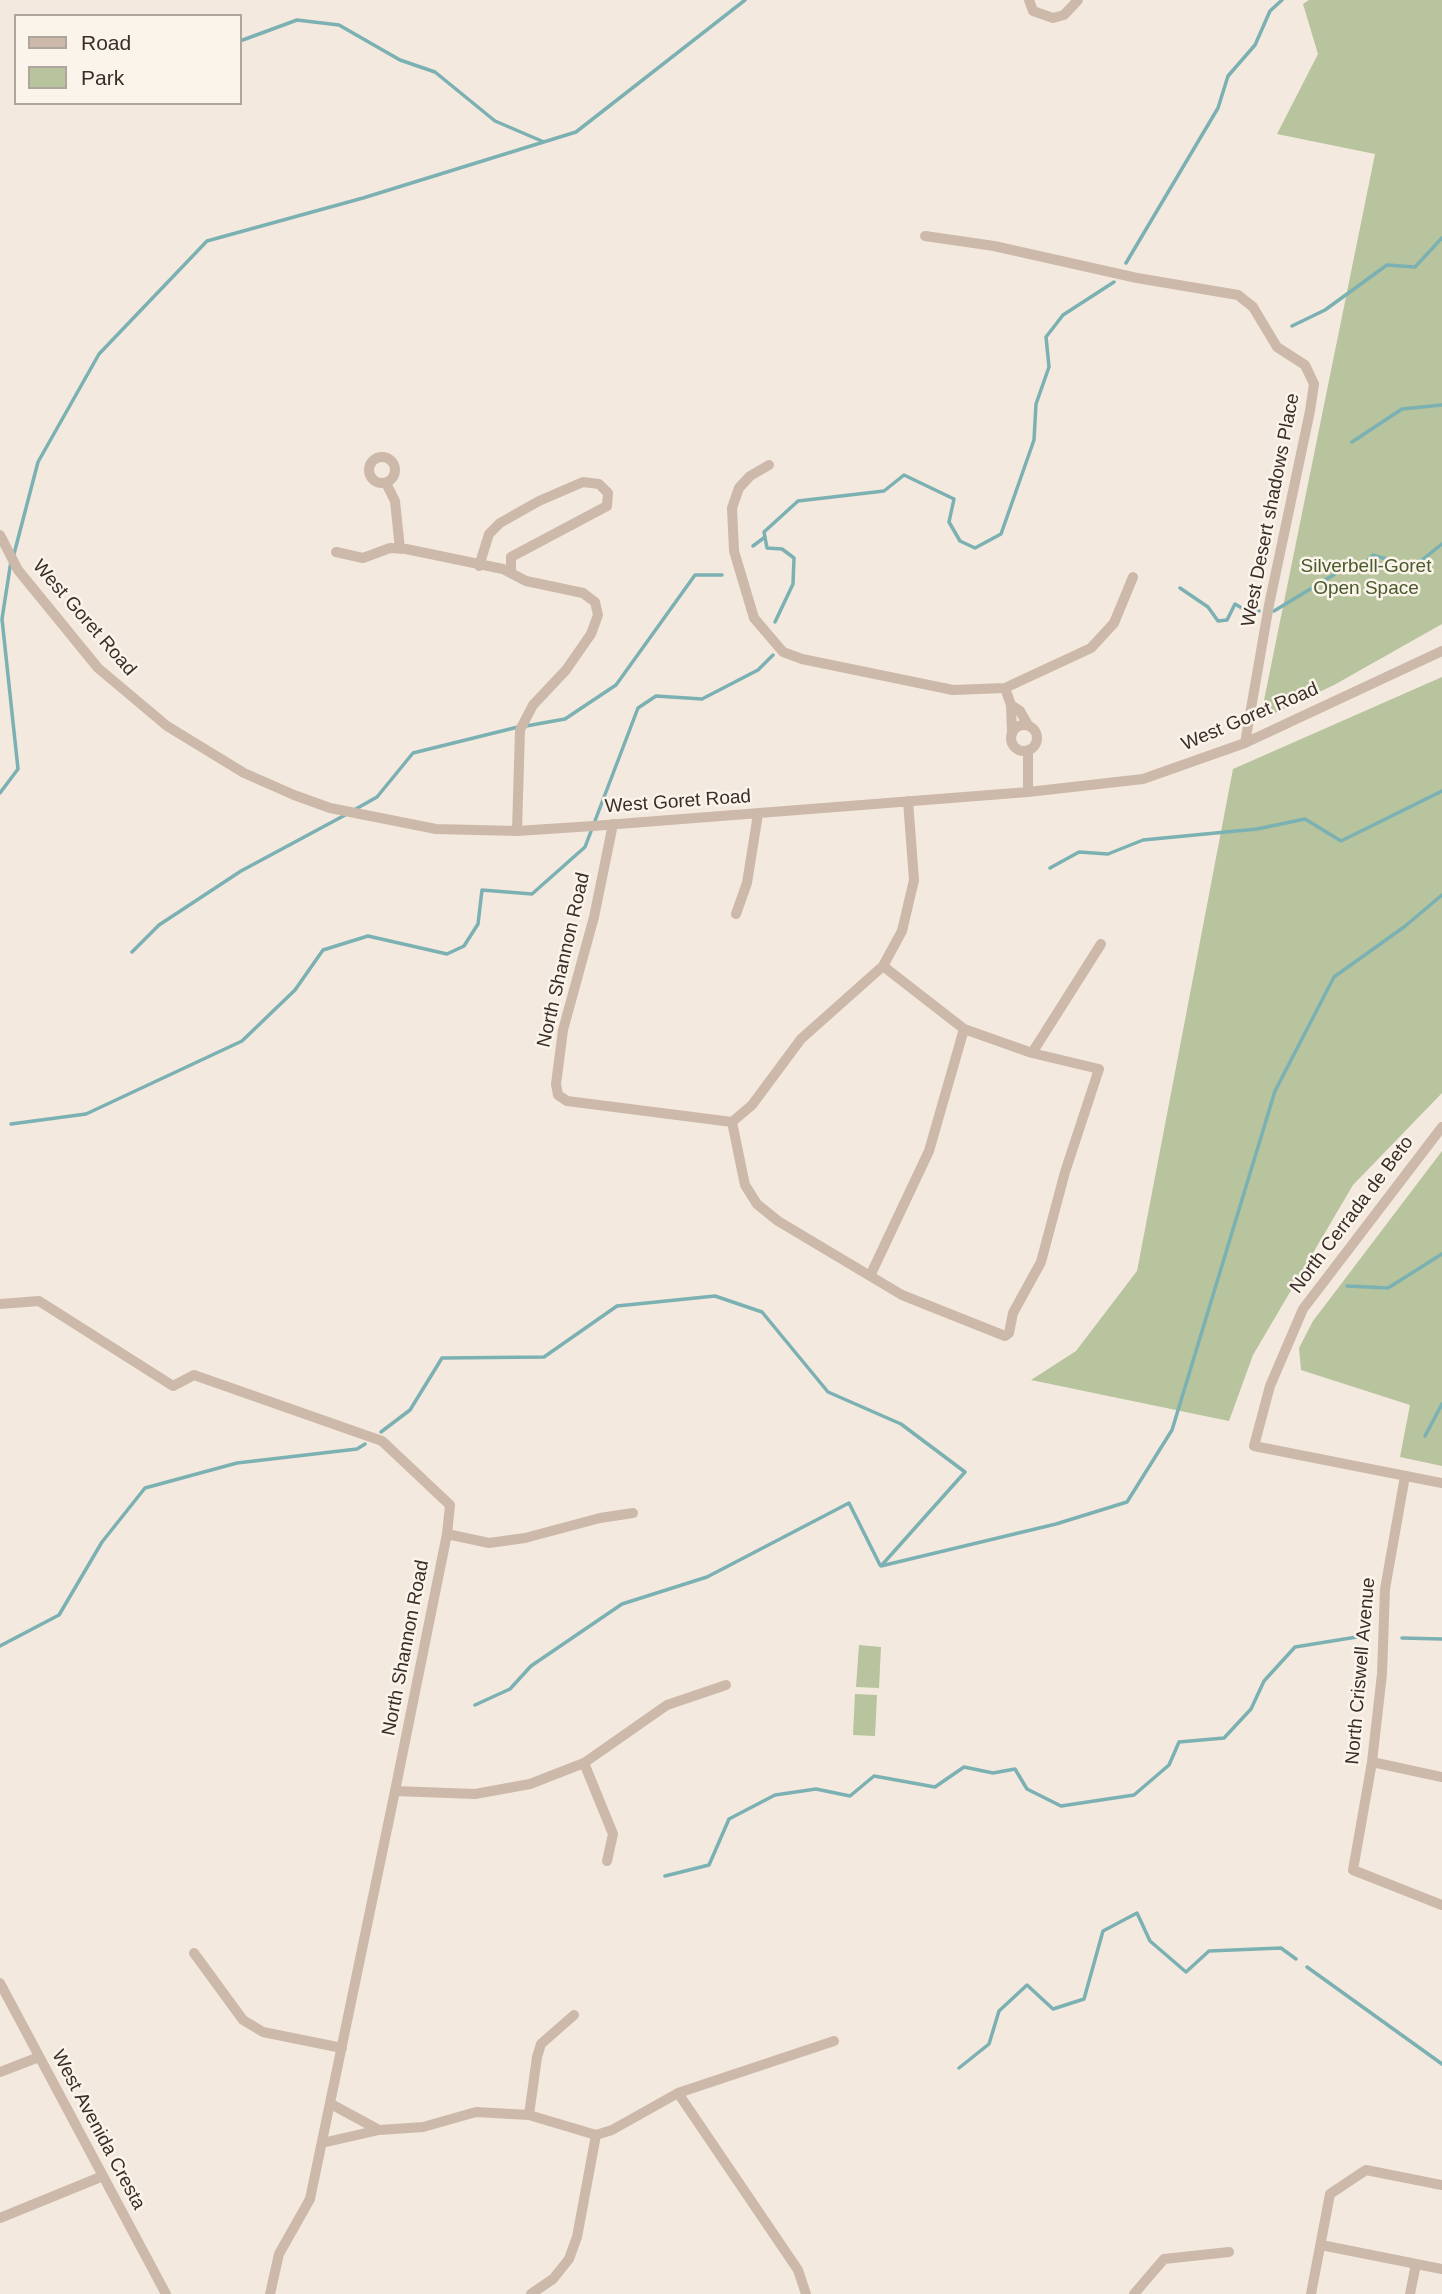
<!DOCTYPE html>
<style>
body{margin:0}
#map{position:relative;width:1442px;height:2294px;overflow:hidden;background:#f4e9de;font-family:Arial,sans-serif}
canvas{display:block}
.legend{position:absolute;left:14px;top:14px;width:228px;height:91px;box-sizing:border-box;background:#fbf4eb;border:2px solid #aea59d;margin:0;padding:9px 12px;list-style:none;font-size:21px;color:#3a2e29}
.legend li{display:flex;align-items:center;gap:14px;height:35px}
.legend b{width:35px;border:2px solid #aea59d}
</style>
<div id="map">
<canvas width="1442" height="2294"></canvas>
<ul class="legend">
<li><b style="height:9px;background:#cdb9a9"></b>Road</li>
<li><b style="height:19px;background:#b7c49d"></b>Park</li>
</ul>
</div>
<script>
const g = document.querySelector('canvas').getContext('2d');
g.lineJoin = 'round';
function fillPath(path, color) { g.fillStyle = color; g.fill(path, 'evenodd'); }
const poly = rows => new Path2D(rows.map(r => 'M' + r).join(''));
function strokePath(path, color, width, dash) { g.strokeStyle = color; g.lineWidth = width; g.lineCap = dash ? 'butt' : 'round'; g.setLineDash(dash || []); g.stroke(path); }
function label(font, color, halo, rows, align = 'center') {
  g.font = font + ' Arial,sans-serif'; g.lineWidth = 5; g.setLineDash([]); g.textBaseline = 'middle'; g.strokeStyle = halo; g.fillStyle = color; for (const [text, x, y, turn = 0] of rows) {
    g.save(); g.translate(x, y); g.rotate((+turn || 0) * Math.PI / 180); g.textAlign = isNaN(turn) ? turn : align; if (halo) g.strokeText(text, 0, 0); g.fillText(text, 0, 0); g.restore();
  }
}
fillPath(poly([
 [1309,0,1442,0,1442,624,1334,685,1260,720,1375,154,1277,134,1318,54,1303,4],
 [1442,677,1442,1093,1353,1185,1253,1355,1229,1421,1031,1380,1076,1351,1137,1271,1233,769],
 [1442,1151,1442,1466,1400,1457,1410,1405,1301,1370,1299,1348,1313,1321],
 [859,1645,881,1647,879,1688,856,1687],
 [855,1694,877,1695,875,1736,853,1735]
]), '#b7c49d');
strokePath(poly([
 [240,41,297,20,339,25,400,60,435,72,495,121,544,142],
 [1126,263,1218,108,1228,76,1255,45,1270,11,1282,0],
 [1292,326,1325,310,1387,265,1415,267,1442,238],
 [1352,442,1402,409,1442,405],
 [753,546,765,537],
 [14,554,38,462,99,354,207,241,363,198,576,132,745,0],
 [1180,588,1208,607,1218,621,1227,620,1235,604,1252,614,1259,611],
 [1274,611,1340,571,1358,572,1373,555,1413,567,1442,544],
 [775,622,793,584,794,558,782,549,767,548,764,532,798,501,884,491,904,475,954,499,949,522,960,541,975,548,1001,534,1034,440,1036,404,1049,367,1046,337,1063,315,1114,282],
 [526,726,565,719,616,685,695,575,722,575],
 [0,793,18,769,2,619,11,561],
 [354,810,377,797,413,753,518,727],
 [1050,868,1079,852,1108,854,1143,840,1257,829,1305,819,1341,841,1442,791],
 [132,952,159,925,241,871,347,814],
 [11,1124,86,1114,242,1041,295,990,323,950,368,936,447,954,464,946,478,924,482,890,532,894,585,847,638,708,656,696,702,699,758,670,773,655],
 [1347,1286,1388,1288,1442,1254],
 [381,1432,410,1410,442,1358,544,1357,617,1306,715,1296,762,1312,828,1392,901,1424,965,1472,881,1566,1056,1524,1127,1502,1172,1430,1275,1091,1334,977,1404,927,1442,895],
 [1425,1436,1442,1404],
 [1402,1638,1442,1639],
 [0,1646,59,1615,102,1542,145,1488,237,1463,357,1449,365,1444],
 [475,1705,510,1689,531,1666,622,1604,707,1577,849,1503,880,1565],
 [665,1876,709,1865,729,1819,775,1795,816,1789,850,1796,874,1776,935,1787,964,1767,993,1773,1015,1769,1027,1789,1061,1806,1134,1795,1169,1765,1179,1742,1224,1738,1251,1709,1264,1681,1295,1647,1363,1636],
 [1307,1967,1442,2064],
 [959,2068,989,2044,999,2011,1027,1985,1053,2009,1084,1999,1103,1931,1137,1913,1150,1941,1186,1972,1209,1951,1281,1948,1296,1959]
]), '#7bb1b3', 3.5);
strokePath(poly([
 [1029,0,1033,11,1053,18,1064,15,1078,0],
 [925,236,994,246,1137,278,1238,295,1253,307,1277,347,1305,365,1314,384,1310,411,1269,605,1245,743],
 '369 470a13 13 0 1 1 26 0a13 13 0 1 1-26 0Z',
 [769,465,750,476,739,488,732,508,734,551,754,618,783,652,802,659,953,690,1005,688,1091,648,1114,623,1133,577],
 [386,483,395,501,400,549],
 [0,535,18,570,98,668,167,726,244,773,294,795,330,808,436,829,517,831,593,826,1028,792,1143,779,1245,743,1442,651],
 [336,552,363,558,390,548,406,549,503,569,526,581,583,593,595,602,598,615,591,634,566,670,533,705,520,730,517,831],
 [479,566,489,534,500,523,539,501,583,482,599,484,608,493,607,506,511,557,511,573],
 [1005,688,1011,705,1012,734],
 [1011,705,1020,711,1028,725],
 '1011 738a13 13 0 1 1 26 0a13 13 0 1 1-26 0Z',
 [1028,750,1028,792],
 [613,824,594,917,563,1030,556,1084,558,1095,567,1101,732,1122,752,1105,801,1039,883,966,902,931,914,880,908,801],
 [736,914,747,883,758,814],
 [1032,1053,1101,944],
 [732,1122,745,1185,757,1204,778,1221,902,1295,1005,1336,1009,1333,1013,1313,1041,1262,1065,1172,1099,1069,1032,1053,964,1029,883,966],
 [1442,1127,1303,1309,1270,1386,1254,1446,1442,1483],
 [870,1276,929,1151,964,1029],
 [0,1304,39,1301,173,1386,194,1375,382,1441,450,1505,447,1534,395,1791,310,2199,279,2254,270,2294],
 [1405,1476,1385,1589,1382,1674,1372,1762,1353,1870,1442,1905],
 [447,1534,489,1543,525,1538,600,1518,633,1513],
 [1372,1762,1442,1777],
 [584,1763,613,1834,607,1861],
 [395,1791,475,1794,530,1784,584,1763,667,1705,726,1685],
 [194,1953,243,2020,263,2032,342,2048],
 [0,1983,166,2294],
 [0,2072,39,2057],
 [678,2093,798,2270,806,2294],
 [331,2104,379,2130,423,2127,476,2112,529,2115,596,2135,612,2130,678,2093,834,2041],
 [529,2115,537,2057,541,2044,574,2015],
 [322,2143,379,2130],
 [0,2218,103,2176],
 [1321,2245,1442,2269],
 [531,2294,553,2279,569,2259,577,2237,596,2135],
 [1134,2294,1164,2259,1229,2252],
 [1311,2294,1330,2194,1366,2170,1442,2185],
 [1410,2294,1416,2264]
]), '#cdb9a9', 10);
label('19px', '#3a2e29', '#fbf4eb', [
 ["West Desert shadows Place",1271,510,-79],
 ["West Goret Road",84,618,49],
 ["West Goret Road",1250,717,-23],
 ["West Goret Road",678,802,-4],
 ["North Shannon Road",564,960,-77],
 ["North Cerrada de Beto",1352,1215,-53],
 ["North Shannon Road",406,1648,-79],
 ["North Criswell Avenue",1361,1671,-85],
 ["West Avenida Cresta",98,2130,62]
]);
label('19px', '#495a2b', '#fbf4eb', [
 ["Silverbell-Goret",1366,567],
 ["Open Space",1366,589]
]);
</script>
